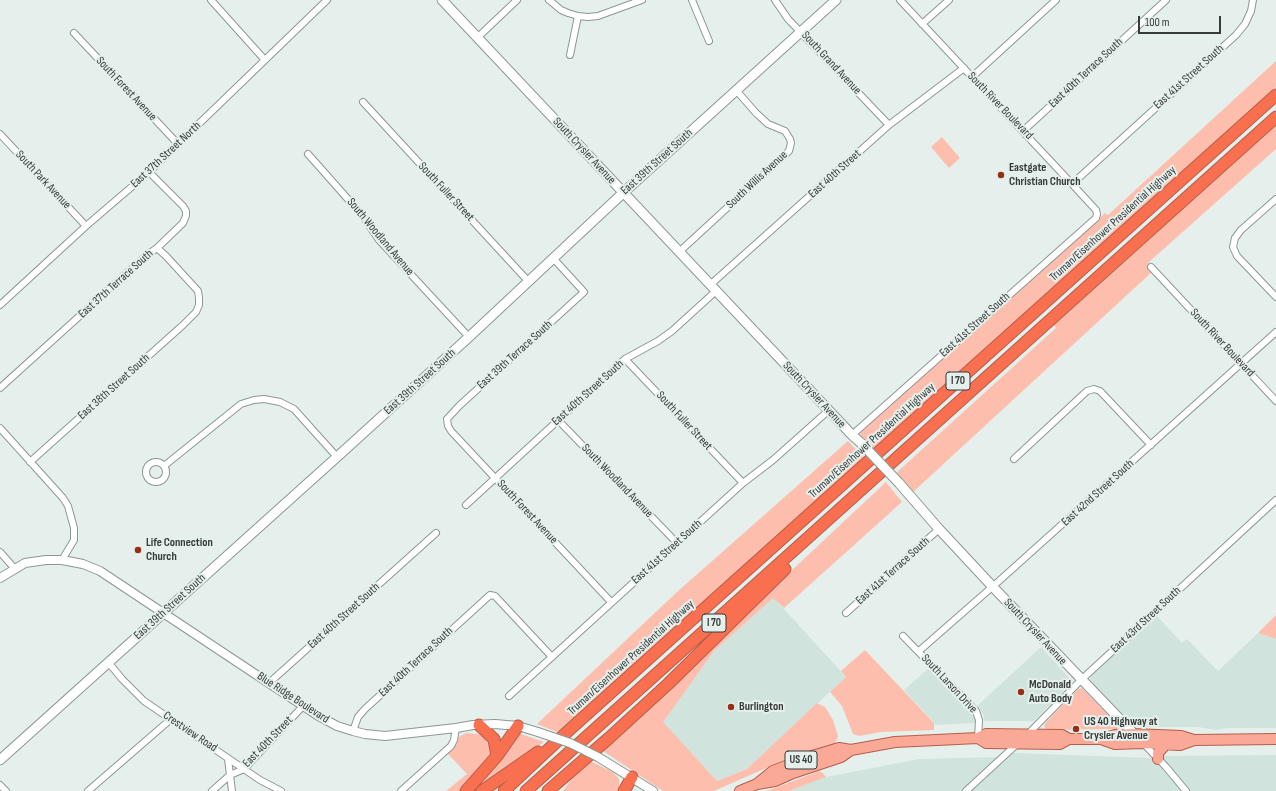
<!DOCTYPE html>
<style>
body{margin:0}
#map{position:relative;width:1276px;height:791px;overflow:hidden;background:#e5f0ec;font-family:"Sofia Sans Condensed",sans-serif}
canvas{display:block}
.scale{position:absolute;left:1138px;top:16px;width:83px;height:18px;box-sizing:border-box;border:2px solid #373b39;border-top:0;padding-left:5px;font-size:12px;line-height:14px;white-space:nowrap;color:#373b39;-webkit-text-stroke:3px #e5f0ec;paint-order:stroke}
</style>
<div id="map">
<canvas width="1276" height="791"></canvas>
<div class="scale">100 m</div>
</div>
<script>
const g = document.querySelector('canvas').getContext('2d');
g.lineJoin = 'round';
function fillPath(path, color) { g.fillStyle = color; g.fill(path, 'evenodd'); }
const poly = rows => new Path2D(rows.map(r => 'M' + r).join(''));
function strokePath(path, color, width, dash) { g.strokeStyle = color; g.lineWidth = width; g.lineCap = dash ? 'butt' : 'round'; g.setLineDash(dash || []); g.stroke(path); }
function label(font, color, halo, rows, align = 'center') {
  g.font = font + ' "Sofia Sans Condensed",sans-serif'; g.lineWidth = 4; g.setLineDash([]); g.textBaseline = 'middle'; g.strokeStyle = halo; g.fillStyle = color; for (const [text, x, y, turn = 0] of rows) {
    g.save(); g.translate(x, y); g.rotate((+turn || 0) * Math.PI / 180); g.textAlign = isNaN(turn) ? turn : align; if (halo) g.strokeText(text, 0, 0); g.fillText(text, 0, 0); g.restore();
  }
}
fillPath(poly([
 [773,597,846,677,747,769,717,781,662,722,714,651],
 [1156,615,1182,643,1187,639,1218,671,1258,633,1276,639,1276,728,1226,728,1216,730,1198,727,1147,727,1134,724,1123,717,1091,683,1090,679,1091,676],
 [1041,647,1069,678,1070,683,1068,686,1034,721,985,721,983,714,977,706],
 [930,667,970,708,975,714,977,723,935,725,934,722,904,690],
 [1013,753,1152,758,1182,791,971,791],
 [1276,755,1276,791,1190,791,1162,759,1161,756],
 [998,757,961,791,789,791,826,777,919,759]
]), '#d1e3dd');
fillPath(poly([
 [1276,61,1276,87,873,450,861,436,860,434,862,431,1105,213,1108,215],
 [1276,125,1276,149,1149,262,1147,267,1152,272,912,493,895,474,1056,328,1054,325],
 [942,137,960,158,949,168,931,147],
 [848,441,864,458,557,732,537,724,677,592],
 [886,482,902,502,784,608,773,598,714,651,663,722,717,781,747,769,817,703,825,707,833,720,838,736,835,744,798,754,714,791,663,791,603,751,659,700,743,616],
 [1276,615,1276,639,1258,633],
 [865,650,934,723,934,730,881,732,859,736,853,734,842,706,830,692,846,677,841,671],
 [1082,688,1118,725,1117,729,1049,730,1045,728,1044,725,1047,721,1078,689],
 [466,733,478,734,488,740,490,744,490,756,461,791,446,791,467,774,448,754,456,745,459,737],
 [521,734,544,742,477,791,471,791,518,735],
 [590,761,613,772,619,779,619,791,563,791,573,777],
 [819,771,823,773,826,777,789,791,767,791]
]), '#febeae');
const minor = poly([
 [211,0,264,59],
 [549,0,561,10,568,13,578,16,588,17,598,16,642,0],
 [692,0,709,41],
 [775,0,788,19,889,125],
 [922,24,949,0],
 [74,33,178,144],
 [477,38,517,0],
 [570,55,578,16],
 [972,77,1056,0],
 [363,102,528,281],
 [1023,131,1166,0],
 [0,134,86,226],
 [308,154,362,215,379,240,469,337],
 [1072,184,1236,35,1245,24,1251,11,1253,0],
 [1276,199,1241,230,1235,238,1233,247,1237,256,1276,297],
 [679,252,789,151,791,143,790,139,785,131,768,124,756,113,736,90],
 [553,258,584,292,459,406,447,419,448,426,451,431,611,602],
 [1151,267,1276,401],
 [710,285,889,125,964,68],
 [0,305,86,226,149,172,327,0],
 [625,359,743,483],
 [0,388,147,255,157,248,183,223,186,216,186,211,183,206,149,172],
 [558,420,677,543],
 [0,428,63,498,68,506,74,528,74,540,62,560],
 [852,435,1096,218,1097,214,1096,210,1072,184,900,0],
 [1014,459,1087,391,1094,389,1100,391,1151,445],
 '146 472a10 10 0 1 1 20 0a10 10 0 1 1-20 0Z',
 [30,462,183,325,196,312,199,305,199,298,198,291,166,256,157,248],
 [164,466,241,404,254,400,264,399,280,402,294,409,337,457],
 [466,505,616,367,625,359,658,341,672,331,716,291],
 [0,552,15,569],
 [846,613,939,529],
 [903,636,976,711,979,720,978,738],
 [919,651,999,581,1276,332],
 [108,662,122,679,144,701,260,780,281,791],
 [269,683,436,533],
 [509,696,677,543,743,483,773,460,828,411],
 [353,731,358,717,365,709,490,595,495,596,552,657],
 [1027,735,1081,680,1276,500],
 [1143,743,1166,767,1186,791],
 [228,759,232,791],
 [0,785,6,791],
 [88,791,171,719],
 [212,791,230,775,244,769,303,706],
 [401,791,451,746,454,740,456,728],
 [966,791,1017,744]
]);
const tertiary = poly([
 [0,578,25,563,46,560,62,560,83,564,100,571,317,715,337,726,353,731,365,734,385,736,456,728,473,725,495,724,518,726,538,732],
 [598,757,653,791]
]);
const secondary = poly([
 [442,0,852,435,862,444],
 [899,483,939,529,993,587,1137,737],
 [0,760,337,457,469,337,623,193,836,0]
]);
const primary = poly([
 [978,738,986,743,1060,744,1069,739,1101,739,1115,744,1142,743,1180,745,1194,740],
 [1101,739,1115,735,1133,734,1181,736,1194,740,1276,739],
 [1158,759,1158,753,1166,744],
 [757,784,773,771,809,757,839,748,851,750,895,742,978,738,986,734,1062,735,1069,739],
 [740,791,757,784,775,781,793,773,841,757,851,750]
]);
const motorway = poly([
 [479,725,494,739,497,756],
 [466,791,497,756,518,726],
 [482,791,538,752],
 [504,791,567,732,1276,95],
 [526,791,1276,117],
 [548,791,609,738,668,684,785,569],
 [624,791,632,777]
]);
strokePath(minor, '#8d9793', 8);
strokePath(tertiary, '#8d9793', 10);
strokePath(secondary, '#8d9793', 11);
strokePath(primary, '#b55d49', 12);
strokePath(motorway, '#b55d49', 13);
strokePath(minor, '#fff', 6);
strokePath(tertiary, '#fff', 8);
strokePath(secondary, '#fff', 9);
strokePath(primary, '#fba997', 10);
strokePath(motorway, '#f97051', 11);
const tertiaryBridge = poly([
 [538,732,570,743,598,757]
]);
const secondaryBridge = poly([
 [862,444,899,483]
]);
strokePath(tertiaryBridge, '#8d9793', 10, []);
strokePath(secondaryBridge, '#8d9793', 11, []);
strokePath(tertiaryBridge, '#fff', 8);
strokePath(secondaryBridge, '#fff', 9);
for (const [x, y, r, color] of [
 [1001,175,4,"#972f16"],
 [138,550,4,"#972f16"],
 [1021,692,4,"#972f16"],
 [731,707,4,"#972f16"],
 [1076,729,4,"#972f16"]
]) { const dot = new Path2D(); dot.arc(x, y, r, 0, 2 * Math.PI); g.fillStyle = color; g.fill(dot); strokePath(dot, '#e5f0ec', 1.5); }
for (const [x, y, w] of [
 [958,381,24],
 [714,623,24],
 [801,760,32]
]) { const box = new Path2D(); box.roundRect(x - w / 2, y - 9, w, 18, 3); g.fillStyle = '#e5f0ec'; g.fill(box); strokePath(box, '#373b39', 1); }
label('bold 11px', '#373b39', null, [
 ["I 70",958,381],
 ["I 70",714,623],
 ["US 40",801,760]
]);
label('12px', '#373b39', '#e5f0ec', [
 ["South Grand Avenue",831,63,47],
 ["East 40th Terrace South",1086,73,-43],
 ["East 41st Street South",1189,77,-42],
 ["South Forest Avenue",126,89,47],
 ["South River Boulevard",1000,106,46],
 ["South Crysler Avenue",584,151,47],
 ["East 37th Street North",166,155,-43],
 ["East 39th Street South",657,162,-42],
 ["East 40th Street",835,174,-42],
 ["South Park Avenue",43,180,47],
 ["South Willis Avenue",757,180,-43],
 ["South Fuller Street",446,192,47],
 ["Truman/Eisenhower Presidential Highway",1113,224,-42],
 ["South Woodland Avenue",380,237,50],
 ["East 37th Terrace South",116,284,-42],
 ["East 41st Street South",975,325,-42],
 ["South River Boulevard",1222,343,47],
 ["East 39th Terrace South",515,355,-42],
 ["East 39th Street South",420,382,-42],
 ["East 38th Street South",114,387,-42],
 ["East 40th Street South",588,393,-42],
 ["South Crysler Avenue",814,395,47],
 ["South Fuller Street",684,421,47],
 ["Truman/Eisenhower Presidential Highway",872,441,-42],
 ["South Woodland Avenue",617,481,46],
 ["East 42nd Street South",1098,493,-42],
 ["South Forest Avenue",527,512,47],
 ["East 41st Street South",667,552,-42],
 ["East 41st Terrace South",893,571,-42],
 ["East 39th Street South",170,607,-42],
 ["East 40th Street South",344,616,-42],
 ["East 43rd Street South",1146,620,-43],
 ["South Crysler Avenue",1035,632,47],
 ["Truman/Eisenhower Presidential Highway",631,658,-42],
 ["East 40th Terrace South",416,662,-43],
 ["South Larson Drive",949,684,47],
 ["Blue Ridge Boulevard",293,698,33],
 ["Crestview Road",190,732,34],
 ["East 40th Street",268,742,-46]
]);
label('bold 12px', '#373b39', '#e5f0ec', [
 ["Eastgate",1009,168],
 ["Christian Church",1009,182],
 ["Life Connection",146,543],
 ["Church",146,557],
 ["McDonald",1029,685],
 ["Auto Body",1029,699],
 ["Burlington",739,707],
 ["US 40 Highway at",1084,722],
 ["Crysler Avenue",1084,736]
], 'left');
</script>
